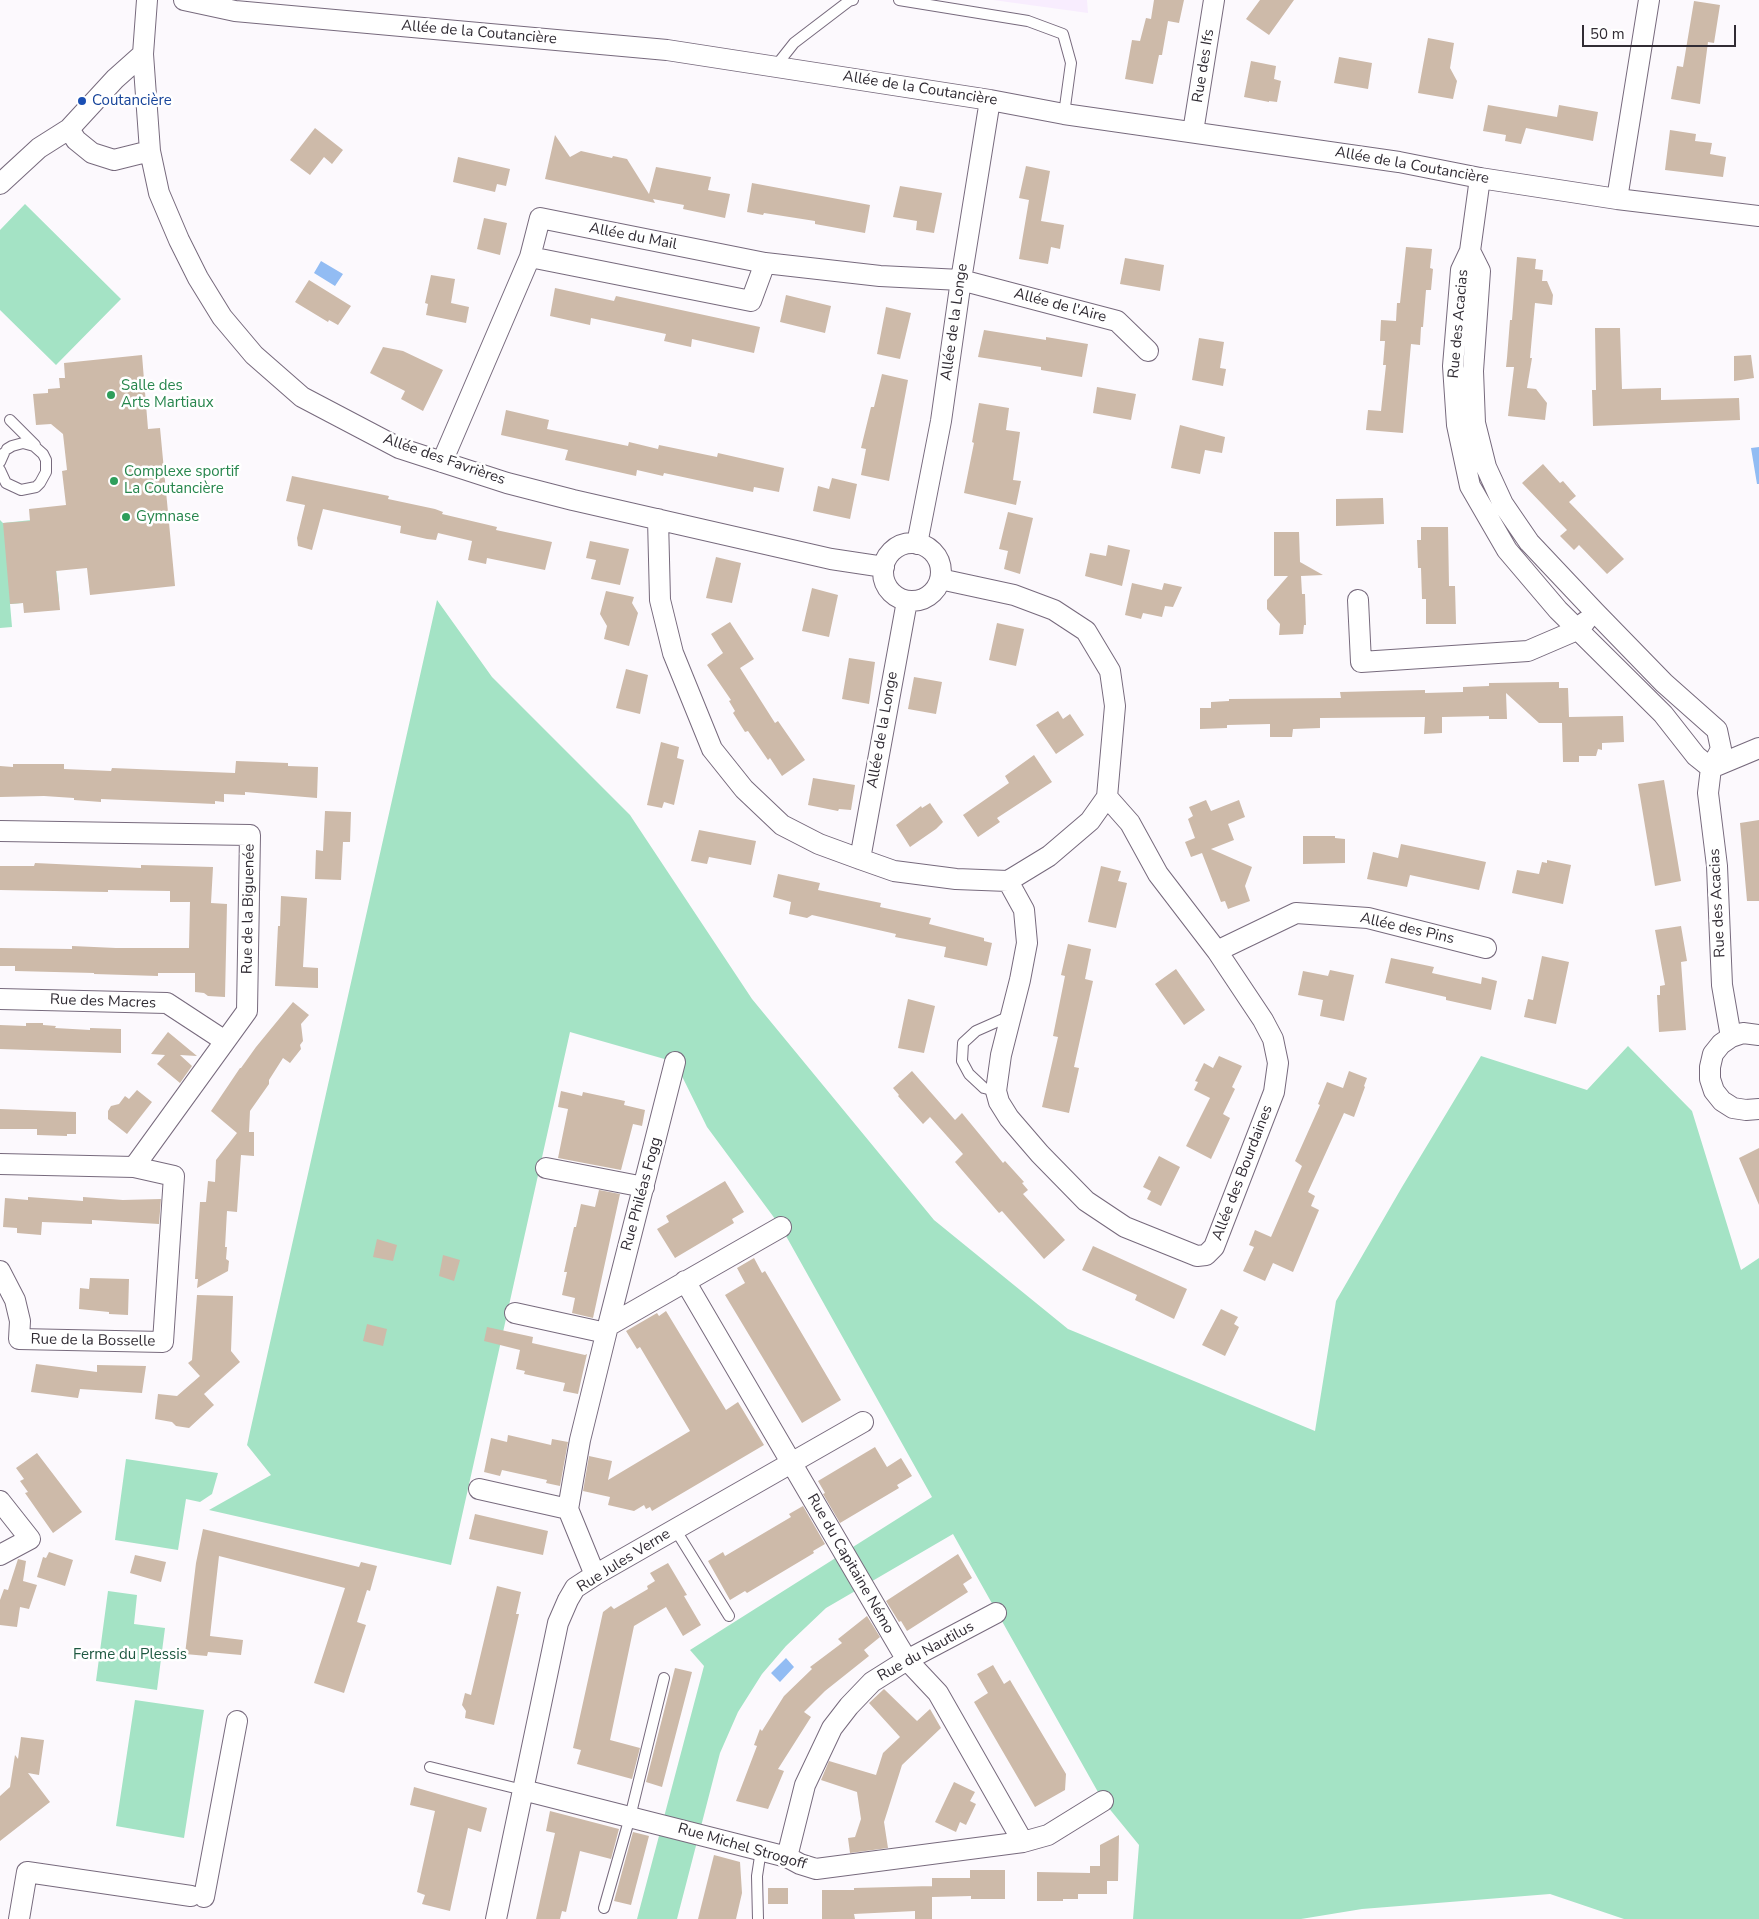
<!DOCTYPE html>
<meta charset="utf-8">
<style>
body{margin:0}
#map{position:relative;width:1759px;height:1919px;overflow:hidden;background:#fcf9fd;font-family:"Nunito Sans",sans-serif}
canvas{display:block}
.scale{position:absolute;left:1582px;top:25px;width:154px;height:22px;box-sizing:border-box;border:2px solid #312c34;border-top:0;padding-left:6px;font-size:15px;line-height:18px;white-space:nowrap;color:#312c34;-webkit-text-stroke:4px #fff;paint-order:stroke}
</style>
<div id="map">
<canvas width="1759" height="1919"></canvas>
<div class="scale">50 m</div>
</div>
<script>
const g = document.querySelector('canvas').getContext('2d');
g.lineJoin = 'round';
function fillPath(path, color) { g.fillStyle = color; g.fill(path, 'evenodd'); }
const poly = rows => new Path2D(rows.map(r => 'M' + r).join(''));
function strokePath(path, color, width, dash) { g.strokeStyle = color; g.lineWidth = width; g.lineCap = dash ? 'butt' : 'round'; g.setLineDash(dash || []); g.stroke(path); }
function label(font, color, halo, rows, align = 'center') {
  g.font = font + ' "Nunito Sans",sans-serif'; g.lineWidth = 5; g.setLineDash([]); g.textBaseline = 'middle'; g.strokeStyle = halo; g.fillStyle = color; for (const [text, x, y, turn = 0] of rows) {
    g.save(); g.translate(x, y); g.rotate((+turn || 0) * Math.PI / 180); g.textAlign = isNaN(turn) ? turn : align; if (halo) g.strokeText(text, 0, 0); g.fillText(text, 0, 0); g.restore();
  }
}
fillPath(poly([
 [993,0,1087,0,1088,13]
]), '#f8edfe');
fillPath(poly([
 [25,204,121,299,56,365,0,310,0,230],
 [51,518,59,600,10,604,12,627,0,628,0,520,3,523],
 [437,600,492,677,630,815,752,999,934,1220,1068,1329,1315,1431,1336,1301,1402,1187,1481,1056,1587,1090,1628,1046,1692,1111,1741,1270,1759,1258,1759,1919,1624,1919,1550,1894,1362,1909,1301,1919,1133,1919,1139,1845,1103,1801,953,1534,826,1608,786,1646,762,1674,738,1712,720,1753,677,1919,637,1919,704,1666,690,1650,932,1497,781,1227,707,1127,675,1062,570,1032,451,1565,209,1510,271,1475,247,1445],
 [126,1459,218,1473,212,1494,200,1502,186,1499,178,1550,115,1540],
 [108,1591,137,1595,134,1624,165,1628,157,1690,96,1681],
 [135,1700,204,1710,184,1838,116,1826]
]), '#a4e3c5');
fillPath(poly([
 [321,261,343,274,335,286,314,273],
 [1759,447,1759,484,1757,484,1751,448],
 [786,1658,794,1667,780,1682,771,1673]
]), '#92bcf3');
fillPath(poly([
 [1154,0,1184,0,1179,23,1168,21,1162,55,1159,55,1153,84,1125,79,1132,40,1140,41,1146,18,1151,19],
 [1260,0,1294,0,1269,35,1246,19],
 [1694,1,1720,5,1714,43,1708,42,1700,104,1671,99,1677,66,1683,67],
 [1428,38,1454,43,1450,68,1457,81,1453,99,1418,93],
 [1339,57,1372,63,1368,89,1334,83],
 [1251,61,1276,66,1274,79,1281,81,1277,102,1269,101,1269,102,1244,97],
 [1488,105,1557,117,1559,105,1598,112,1593,141,1526,128,1521,144,1505,141,1506,135,1483,131],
 [315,128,343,150,332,164,324,157,310,175,290,160],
 [1670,130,1696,134,1695,141,1712,143,1710,154,1726,157,1723,177,1665,170],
 [555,135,570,157,581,151,612,158,613,156,627,159,649,194,656,167,711,177,708,190,730,194,725,218,683,209,684,205,653,199,655,203,545,179],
 [458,157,510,169,506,186,497,184,495,192,453,182],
 [1026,166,1050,171,1041,221,1064,225,1060,249,1051,247,1048,264,1019,259,1029,200,1019,198],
 [752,183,870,205,865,233,815,224,815,221,764,213,763,215,747,212],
 [900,186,942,193,934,233,916,230,917,221,893,217],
 [484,218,507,223,500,255,477,249],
 [1406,247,1432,249,1430,268,1433,269,1431,290,1426,290,1423,327,1421,327,1420,345,1411,344,1403,433,1366,430,1368,410,1381,411,1386,365,1383,365,1385,341,1380,341,1381,320,1396,321,1397,303,1400,303],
 [1517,257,1536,259,1535,269,1543,270,1542,281,1547,281,1553,295,1552,305,1535,303,1530,358,1532,358,1527,388,1536,389,1547,403,1545,420,1508,416,1514,367,1506,367,1507,358,1510,320,1512,320],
 [1125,258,1164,265,1160,291,1120,284],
 [431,275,455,279,451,303,469,307,466,323,426,315,428,304,425,303],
 [309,280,351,306,338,325,329,320,328,322,295,302],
 [555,288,614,301,616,296,760,327,754,353,692,339,691,347,664,341,666,334,591,318,590,325,550,316],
 [786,295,831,306,825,333,780,322],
 [886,307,911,313,900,359,877,354],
 [1595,328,1620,328,1622,389,1661,388,1661,400,1739,398,1740,420,1593,426,1592,390,1596,390],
 [984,330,1046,340,1046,337,1088,344,1082,377,1041,370,1041,367,978,357],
 [1199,338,1224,342,1220,368,1226,369,1223,386,1192,380],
 [383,347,403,351,443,370,423,411,401,399,405,391,370,373],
 [142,355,148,429,160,428,175,586,90,595,87,568,56,571,60,610,24,613,23,603,10,604,3,523,30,521,29,509,66,505,62,471,67,470,63,434,51,424,36,425,33,394,48,393,48,389,60,388,59,378,65,378,64,363],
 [1751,355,1754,378,1734,381,1734,356],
 [882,374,908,380,889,481,861,475,866,449,861,448,871,407,874,407],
 [1097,387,1136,394,1131,420,1093,413],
 [979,403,1009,408,1006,430,1020,432,1013,480,1021,481,1016,505,964,493,974,443,972,442],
 [506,410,549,420,547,429,628,446,629,442,658,449,659,445,717,457,718,453,784,468,779,492,754,487,753,492,664,473,663,476,637,470,636,476,565,460,568,450,501,435],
 [1180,425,1225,437,1222,453,1205,450,1200,474,1171,468],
 [1543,464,1560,483,1563,481,1576,496,1569,502,1624,559,1607,574,1579,545,1574,550,1560,536,1567,530,1522,483],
 [292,476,389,496,388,499,435,509,443,512,442,514,497,527,496,530,552,542,545,570,487,558,486,564,468,560,472,541,438,533,436,540,427,539,400,533,401,526,323,509,312,550,298,546,297,538,305,505,286,501],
 [832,478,857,484,850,519,813,511,818,486,829,489],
 [1383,498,1384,524,1336,526,1336,499],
 [1008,512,1033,518,1020,574,1004,569,1008,551,999,549],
 [1421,527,1448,527,1449,586,1455,586,1456,624,1426,624,1426,599,1422,599,1421,568,1418,568,1417,540,1421,540],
 [1274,532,1299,532,1300,562,1323,575,1301,576,1302,594,1305,594,1306,625,1304,625,1303,634,1279,635,1280,624,1267,609,1267,600,1288,576,1274,576],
 [590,541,629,549,620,585,591,579,596,560,586,558],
 [1108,545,1130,550,1122,586,1085,576,1090,553,1106,556],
 [716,557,741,563,732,603,706,598],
 [1132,583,1162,590,1164,583,1182,587,1173,607,1165,606,1162,617,1143,613,1141,619,1125,615],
 [812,588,838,595,829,637,802,631],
 [606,591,634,597,632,603,638,613,629,646,604,639,607,626,600,614],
 [730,622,754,659,740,668,775,723,778,721,805,760,782,776,770,758,768,760,748,731,745,732,733,713,735,711,729,701,731,700,707,665,723,653,711,634],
 [997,623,1024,629,1016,666,989,660],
 [849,658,875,662,869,704,842,699],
 [626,669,648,675,640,714,616,708],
 [914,677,942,682,936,714,908,709],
 [1559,682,1559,688,1568,688,1569,717,1623,716,1624,742,1602,743,1602,750,1598,749,1596,756,1579,756,1579,762,1563,762,1562,723,1539,723,1506,693,1507,719,1489,719,1489,716,1442,717,1442,733,1424,734,1425,717,1320,718,1320,728,1293,729,1292,737,1270,737,1270,724,1227,725,1227,728,1200,729,1200,708,1211,708,1211,702,1229,701,1229,699,1341,698,1340,692,1425,690,1425,693,1463,692,1463,687,1489,686,1489,683],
 [1058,711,1063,719,1070,714,1084,735,1056,754,1036,725],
 [661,742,679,747,677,758,684,760,674,805,664,802,662,808,647,805],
 [1034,755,1052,782,997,818,1000,822,978,837,963,815,1009,783,1005,776],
 [236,761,288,763,288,766,318,767,317,798,245,792,245,795,224,794,224,802,215,801,215,804,101,799,101,802,74,800,74,798,44,796,0,797,0,766,13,767,13,764,64,764,64,769,111,771,112,768,235,773],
 [813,778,855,785,851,810,839,809,838,811,808,805],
 [1664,780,1681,881,1655,886,1638,784],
 [1206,800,1211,811,1239,800,1245,817,1228,824,1234,840,1211,849,1252,867,1245,886,1250,901,1228,909,1225,901,1221,902,1202,853,1191,857,1185,842,1195,838,1188,819,1193,816,1189,807],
 [930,803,943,822,936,829,910,847,896,825,921,806,922,808],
 [325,811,351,812,350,842,343,842,341,880,315,879,316,850,323,851],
 [1759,820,1759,901,1747,901,1740,823],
 [699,830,756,841,751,865,709,857,707,864,691,861],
 [1303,836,1335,836,1335,838,1345,839,1345,863,1303,864],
 [1401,844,1486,862,1479,890,1410,875,1407,887,1367,879,1373,852,1398,858],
 [1547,860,1571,865,1563,904,1512,893,1517,870,1539,874,1542,862,1547,863],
 [35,863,141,868,141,865,213,867,211,903,227,904,225,997,208,996,204,993,195,992,195,973,158,973,158,976,94,974,94,973,15,971,15,966,0,966,0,948,72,949,72,946,116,948,189,948,190,902,170,902,170,891,108,890,108,892,0,890,0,866,34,866],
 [1101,866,1121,871,1118,881,1127,883,1116,928,1088,922],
 [778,874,820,883,818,890,881,903,880,907,931,918,929,924,984,938,984,941,992,943,987,966,944,957,946,947,895,937,896,934,812,915,807,918,789,914,791,902,773,897],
 [281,896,307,898,303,967,318,968,318,988,275,986,278,926,280,926],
 [1681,926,1687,961,1681,962,1686,1030,1659,1032,1657,995,1660,995,1660,986,1665,985,1655,930],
 [1068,944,1091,949,1085,979,1093,981,1074,1067,1079,1068,1069,1113,1042,1107,1058,1037,1053,1036,1065,976,1061,975],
 [1542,956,1569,962,1556,1024,1524,1017,1528,999,1533,1000],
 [1391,958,1434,967,1432,973,1481,984,1482,977,1497,981,1491,1010,1446,1000,1446,997,1385,983],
 [1176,969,1205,1010,1184,1025,1155,984],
 [1330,970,1354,975,1344,1021,1320,1016,1323,1000,1298,995,1303,971,1328,976],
 [908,999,935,1006,924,1053,898,1048],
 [293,1002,309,1015,301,1024,303,1041,300,1045,301,1049,290,1063,283,1058,269,1080,269,1084,250,1111,249,1132,254,1132,254,1156,241,1155,237,1212,227,1211,225,1247,227,1247,226,1259,229,1261,228,1271,197,1288,198,1279,195,1279,200,1202,206,1202,208,1181,215,1182,216,1160,237,1133,211,1111,240,1068,241,1068,256,1047],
 [26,1023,43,1023,43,1025,56,1026,55,1028,90,1030,90,1028,121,1029,121,1053,0,1049,0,1025,26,1026],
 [168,1032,197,1056,180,1055,192,1066,180,1083,157,1064,165,1055,151,1054],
 [1219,1056,1242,1066,1232,1087,1235,1089,1223,1114,1230,1118,1211,1159,1186,1146,1210,1098,1194,1090,1198,1082,1195,1081,1204,1063,1213,1068],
 [912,1071,955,1120,962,1113,1003,1163,1005,1161,1024,1182,1022,1183,1028,1190,1023,1194,1065,1240,1044,1259,1002,1211,999,1213,955,1162,963,1154,930,1117,923,1124,898,1096,899,1095,893,1088],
 [1349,1071,1367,1078,1364,1086,1365,1087,1354,1117,1344,1113,1308,1192,1315,1196,1311,1206,1319,1210,1293,1272,1273,1263,1265,1281,1243,1271,1254,1247,1249,1245,1255,1230,1271,1237,1302,1166,1295,1161,1320,1105,1318,1104,1327,1082,1343,1088],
 [137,1090,152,1102,127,1134,108,1119,108,1111,111,1106,119,1104,125,1096,129,1099],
 [561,1091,582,1096,583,1092,625,1101,624,1105,645,1110,642,1126,633,1124,621,1170,558,1158,568,1109,558,1107],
 [0,1109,76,1112,76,1134,67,1134,67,1136,37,1135,37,1129,0,1129],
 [1759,1148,1759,1205,1739,1158],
 [1159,1156,1180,1167,1161,1206,1147,1199,1151,1191,1143,1187],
 [725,1181,744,1212,732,1219,734,1223,675,1258,657,1229,669,1222,666,1216],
 [599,1190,620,1194,593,1318,572,1313,575,1298,562,1295,567,1272,564,1272,574,1227,576,1227,581,1204,595,1207],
 [28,1197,83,1201,83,1197,123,1200,161,1199,159,1224,92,1220,92,1224,42,1222,41,1235,17,1233,17,1228,3,1227,5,1198,28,1200],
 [377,1239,397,1245,393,1261,373,1257],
 [1093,1246,1187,1289,1174,1319,1135,1300,1137,1295,1082,1270],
 [443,1255,460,1260,454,1281,439,1276],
 [754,1258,762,1273,765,1271,841,1400,802,1423,725,1295,745,1283,737,1268],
 [90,1278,129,1279,128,1315,109,1314,109,1312,79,1309,80,1288,89,1289],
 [197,1295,233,1296,231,1351,240,1362,204,1394,214,1405,189,1428,176,1426,172,1422,155,1419,158,1394,177,1396,200,1376,188,1363,192,1360],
 [1221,1309,1238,1317,1234,1324,1239,1327,1225,1356,1202,1345],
 [666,1311,726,1410,738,1402,764,1445,652,1511,650,1507,646,1509,644,1505,634,1511,608,1505,610,1497,583,1491,589,1456,612,1461,608,1480,690,1431,640,1347,637,1349,626,1331,657,1313,659,1316],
 [367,1324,387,1329,383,1346,363,1341],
 [487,1327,533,1337,532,1343,585,1355,587,1354,578,1394,563,1391,565,1383,524,1374,525,1371,516,1369,520,1350,484,1341],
 [36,1364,97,1372,97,1365,146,1366,142,1393,80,1389,78,1398,31,1392],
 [508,1435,551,1445,552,1439,568,1442,560,1486,546,1483,547,1480,502,1470,500,1476,484,1472,491,1438,507,1442],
 [875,1447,887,1467,901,1458,912,1476,897,1485,899,1488,840,1523,823,1494,825,1493,818,1481],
 [37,1453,82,1512,53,1533,25,1493,28,1492,20,1481,24,1479,16,1468],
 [803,1506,825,1544,813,1551,814,1553,747,1593,745,1591,730,1600,708,1561,723,1552,725,1556,791,1517,789,1514],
 [475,1514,548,1531,543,1555,469,1539],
 [203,1529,359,1567,361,1562,377,1566,370,1591,367,1590,357,1622,366,1625,344,1693,314,1683,345,1588,219,1556,210,1636,243,1640,241,1655,208,1652,207,1656,185,1654,196,1563],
 [49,1552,73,1560,65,1586,37,1577,43,1557,46,1558],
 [958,1554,972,1578,963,1584,968,1592,907,1631,901,1621,899,1622,886,1601],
 [135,1555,166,1562,161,1582,130,1573],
 [18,1559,26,1561,23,1581,37,1585,29,1609,20,1607,17,1627,0,1625,0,1600,4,1589,8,1590],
 [668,1563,687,1595,684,1596,701,1625,683,1636,666,1607,634,1626,610,1740,640,1748,632,1779,577,1764,581,1750,573,1748,603,1612,611,1606,614,1609,648,1589,647,1586,655,1581,650,1573],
 [497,1586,521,1592,516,1614,519,1614,494,1725,465,1718,466,1711,462,1705,465,1693,471,1695],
 [867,1616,880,1637,864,1650,869,1656,825,1691,804,1712,811,1717,778,1769,784,1771,768,1809,736,1801,757,1746,754,1745,760,1729,762,1731,784,1696,812,1669,810,1667,842,1643,838,1639],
 [993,1665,1004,1684,1010,1680,1066,1774,1065,1790,1035,1807,974,1702,988,1693,977,1674],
 [675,1668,692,1672,662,1787,646,1782],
 [884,1689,917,1721,930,1709,941,1728,902,1765,884,1822,888,1848,850,1853,848,1838,855,1837,861,1819,857,1792,821,1780,829,1761,876,1775,883,1753,900,1737,869,1703],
 [21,1737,44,1740,39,1775,28,1773,50,1802,0,1841,0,1796,10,1787,15,1755,18,1759],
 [954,1782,975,1792,970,1801,976,1804,966,1825,960,1822,956,1832,935,1822],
 [414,1787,487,1808,481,1832,468,1828,450,1911,422,1904,425,1895,417,1892,435,1811,410,1805],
 [550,1811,619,1829,611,1859,580,1851,566,1912,562,1911,560,1919,536,1919,555,1833,546,1831],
 [633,1832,649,1836,631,1905,614,1901],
 [1119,1835,1118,1881,1107,1881,1107,1894,1078,1894,1078,1899,1063,1899,1063,1901,1037,1901,1037,1872,1090,1873,1090,1866,1100,1866,1100,1845],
 [714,1855,740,1862,742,1893,736,1919,698,1919],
 [970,1870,1005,1870,1005,1899,971,1899,971,1896,932,1897,932,1878,970,1878],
 [932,1886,932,1919,915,1919,915,1911,854,1914,855,1919,822,1919,822,1890,854,1890,854,1888],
 [768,1888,788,1888,788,1904,768,1904]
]), '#cdbaa9');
const lane = poly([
 [899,0,1028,21,1063,34,1071,63,1064,114],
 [775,67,794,43,849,1,853,0],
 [10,420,35,445],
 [0,462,4,453],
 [0,470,6,483,21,490,36,487,40,483,46,472,46,460,43,454,34,446,23,443,12,446,7,449],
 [996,1091,984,1088,969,1074,962,1061,963,1043,976,1031,1010,1016],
 [675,1529,729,1616],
 [430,1767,523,1790],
 [604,1908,630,1817,664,1678],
 [758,1919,757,1876,761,1850]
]);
const street = poly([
 [147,0,143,54,150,151,159,193,179,240,198,278,222,317,254,355,302,397,399,448,507,483,573,500,831,559,884,567],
 [184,0,235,11,667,50,990,100,1064,114,1399,162,1480,178,1617,199,1759,216],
 [69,129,76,140,92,153,114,160,150,151],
 [1193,132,1214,0],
 [1480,178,1470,251,1461,270,1453,366,1457,425,1470,486,1507,550,1558,610,1663,714,1696,756,1711,768],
 [0,184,39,148,69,129,115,79,143,54],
 [1617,199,1649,0],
 [1470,251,1480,271,1473,371,1475,423,1486,467,1503,504,1529,542,1595,612,1664,683,1717,730,1721,749,1711,768,1708,793,1717,866,1722,985,1731,1037],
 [765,263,751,301,530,257,540,218,765,263,880,276,961,280,1117,321,1148,351],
 [442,462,530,257],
 [658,519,660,600,673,653,712,749,744,789,782,825,819,844,860,859,894,871,956,879,1008,881,1049,856,1090,821,1107,797,1115,706,1110,671,1086,631,1054,610,1014,595,940,579],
 '883 572a29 29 0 1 1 58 0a29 29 0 1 1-58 0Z',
 [917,544,941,421,961,280,990,100],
 [1358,600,1361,662,1528,651,1577,630,1585,622],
 [1711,768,1759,748],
 [0,831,250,835,247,1011,134,1167],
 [860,859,907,601],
 [1008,881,1024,910,1027,943,1020,980,1001,1055,996,1091,999,1102,1009,1118,1040,1154,1086,1201,1125,1227,1197,1256,1206,1255,1214,1247,1274,1092,1278,1063,1273,1039,1263,1020,1217,951,1158,874,1130,823,1107,797],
 [1217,951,1296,913,1368,918,1486,948],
 [0,999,167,1003,225,1041],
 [1759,1035,1743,1033,1731,1037,1721,1044,1713,1054,1710,1067,1710,1079,1714,1091,1722,1101,1733,1108,1746,1110,1759,1109],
 [0,1164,134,1167,174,1176,163,1342,19,1339,20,1321,15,1300,0,1271],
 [546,1168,644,1187],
 [685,1281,898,1645,907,1660,938,1693,1023,1842],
 [515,1313,606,1333],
 [608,1326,675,1062],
 [479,1489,568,1509],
 [0,1501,30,1539,0,1555],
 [595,1575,568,1509,580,1440,608,1326,781,1227],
 [523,1790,787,1857,800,1864,816,1869,1023,1842,1048,1835,1103,1801],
 [787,1857,805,1785,832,1728,849,1706,872,1682,907,1660,996,1613],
 [204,1897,237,1721],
 [19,1919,27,1872,191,1896],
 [496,1919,558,1623,568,1600,575,1588,595,1575,863,1422]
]);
strokePath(lane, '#776a7d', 12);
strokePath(street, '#776a7d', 22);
strokePath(lane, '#fff', 10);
strokePath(street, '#fff', 20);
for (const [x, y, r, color] of [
 [82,101,5,"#1a4fb4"],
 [111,395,5,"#2e9e5b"],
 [114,481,5,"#2e9e5b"],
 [126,517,5,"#2e9e5b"]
]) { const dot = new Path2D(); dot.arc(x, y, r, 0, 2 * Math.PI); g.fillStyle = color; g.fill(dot); strokePath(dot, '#fff', 2); }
label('15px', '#312c34', '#fff', [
 ["Allée de la Coutancière",479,33,5],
 ["Rue des Ifs",1204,66,-81],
 ["Allée de la Coutancière",920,89,9],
 ["Allée de la Coutancière",1412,166,10],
 ["Allée du Mail",633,237,11],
 ["Allée de l'Aire",1060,306,15],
 ["Allée de la Longe",955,322,-82],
 ["Rue des Acacias",1459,324,-85],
 ["Allée des Favrières",444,460,19],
 ["Allée de la Longe",883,730,-80],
 ["Rue des Acacias",1718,903,-93],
 ["Rue de la Biguenée",249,909,-89],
 ["Allée des Pins",1407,929,13],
 ["Rue des Macres",103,1002,2],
 ["Allée des Bourdaines",1243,1173,-69],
 ["Rue Philéas Fogg",642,1194,-75],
 ["Rue de la Bosselle",93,1341,1],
 ["Rue Jules Verne",624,1561,-32],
 ["Rue du Capitaine Némo",850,1564,60],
 ["Rue du Nautilus",926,1652,-29],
 ["Rue Michel Strogoff",742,1847,16]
]);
label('15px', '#164399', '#fff', [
 ["Coutancière",92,101]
], 'left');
label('15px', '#27864d', '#fff', [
 ["Salle des",121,386],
 ["Arts Martiaux",121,403],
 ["Complexe sportif",124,472],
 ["La Coutancière",124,489],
 ["Gymnase",136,517]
], 'left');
label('15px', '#1e5841', '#fff', [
 ["Ferme du Plessis",130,1655]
]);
</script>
